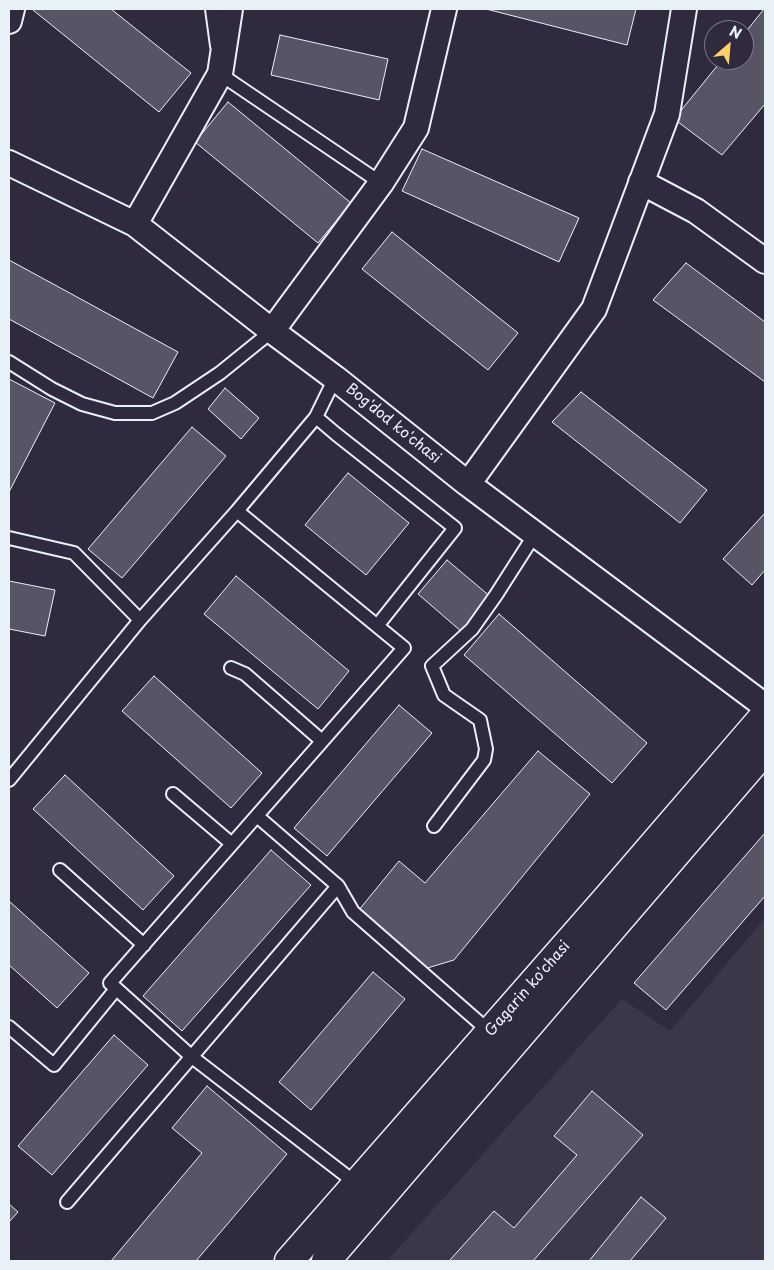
<!DOCTYPE html>
<style>
body{margin:0}
#map{position:relative;width:774px;height:1270px;overflow:hidden;background:#2f2a3d;font-family:"Playpen Sans",sans-serif}
canvas{display:block}
.frame{position:absolute;inset:0;border:10px solid #e8f1f8;pointer-events:none}
.north{position:absolute;left:704px;top:20px;width:50px;height:50px;box-sizing:border-box;background:#2f2a3d;border:1px solid #797a88;border-radius:50%;rotate:27deg;font-size:14px;font-weight:700;line-height:20px;text-align:center;color:#e8f1f8}
.north::after{content:'';display:block;margin:auto;width:18px;height:22px;background:#ffd166;clip-path:polygon(50% 0,100% 100%,50% 72%,0 100%)}
</style>
<div id="map">
<canvas width="774" height="1270"></canvas>
<div class="frame"></div>
<div class="north">N</div>
</div>
<script>
const g = document.querySelector('canvas').getContext('2d');
g.lineJoin = 'round';
function fillPath(path, color) { g.fillStyle = color; g.fill(path, 'evenodd'); }
const poly = rows => new Path2D(rows.map(r => 'M' + r).join(''));
function strokePath(path, color, width, dash) { g.strokeStyle = color; g.lineWidth = width; g.lineCap = dash ? 'butt' : 'round'; g.setLineDash(dash || []); g.stroke(path); }
function label(font, color, halo, rows, align = 'center') {
  g.font = font + ' "Playpen Sans",sans-serif'; g.lineWidth = 4; g.setLineDash([]); g.textBaseline = 'middle'; g.strokeStyle = halo; g.fillStyle = color; for (const [text, x, y, turn = 0] of rows) {
    g.save(); g.translate(x, y); g.rotate((+turn || 0) * Math.PI / 180); g.textAlign = isNaN(turn) ? turn : align; if (halo) g.strokeText(text, 0, 0); g.fillText(text, 0, 0); g.restore();
  }
}
fillPath(poly([
 [765,918,765,1261,387,1261,622,999,670,1031]
]), '#3b3749');
const building = poly([
 [34,9,111,9,191,73,159,112,33,10,34,9],
 [486,9,636,9,627,45,486,9],
 [764,9,765,9,765,104,722,155,674,119,722,60,744,60,744,34,764,9],
 [280,35,388,59,379,100,271,75,280,35],
 [228,102,351,203,318,243,195,142,228,102],
 [422,149,579,218,559,262,402,191,422,149],
 [392,232,518,333,488,370,362,269,392,232],
 [9,260,178,352,153,398,9,319,9,260],
 [686,263,765,322,765,382,653,300,686,263],
 [9,379,55,403,9,492,9,379],
 [225,388,259,418,241,439,208,409,225,388],
 [581,392,707,490,680,523,552,422,581,392],
 [192,427,226,456,122,578,88,549,192,427],
 [348,473,409,523,366,575,305,525,348,473],
 [765,513,765,570,752,585,723,559,765,513],
 [447,560,492,598,462,632,418,594,447,560],
 [236,576,349,671,318,709,204,614,236,576],
 [9,581,55,590,45,636,9,629,9,581],
 [499,614,647,743,612,783,464,655,499,614],
 [154,676,262,773,231,808,122,711,154,676],
 [399,705,432,733,327,856,294,828,399,705],
 [538,751,590,794,454,960,424,969,358,911,399,861,425,883,538,751],
 [65,775,174,876,143,910,33,809,65,775],
 [765,833,765,896,666,1010,634,983,765,833],
 [271,850,311,885,182,1031,143,996,271,850],
 [9,901,89,973,57,1008,9,965,9,901],
 [373,972,405,999,311,1110,279,1082,373,972],
 [114,1035,148,1065,52,1175,18,1146,114,1035],
 [207,1086,287,1154,196,1261,111,1261,202,1153,172,1128,207,1086],
 [592,1091,643,1135,533,1261,452,1261,450,1260,494,1211,514,1228,577,1155,554,1136,592,1091],
 [641,1197,666,1218,630,1261,589,1261,641,1197],
 [9,1204,18,1212,9,1222,9,1204]
]);
fillPath(building, '#575565');
strokePath(building, '#e8f1f8', 1);
const lane = poly([
 [212,9,217,46],
 [220,68,220,74,381,183],
 [9,362,52,389,82,404,115,413,152,413,175,403,220,373,272,331],
 [316,417,336,434,455,528,377,626],
 [237,511,404,648,110,983,192,1057,357,1184],
 [9,538,74,553,140,620,9,780],
 [140,620,237,511,316,417,335,378],
 [231,668,245,674,322,741],
 [173,794,232,844],
 [434,826,484,760,486,749,480,720,444,695,432,666,472,629,496,595,535,534],
 [60,870,144,945],
 [338,886,353,912,490,1032],
 [9,1027,54,1065,116,989],
 [67,1202,338,886,257,816]
]);
const street = poly([
 [9,21,12,9],
 [9,163,135,224,272,331,335,378,468,484,765,706],
 [641,182,696,211,765,261],
 [135,224,220,74,230,9],
 [272,331,381,183,416,128,444,9],
 [468,484,594,309,667,114,684,9]
]);
const secondary = poly([
 [289,1261,610,895,765,715],
 [326,1261,765,750]
]);
strokePath(lane, '#e8f1f8', 16);
strokePath(street, '#e8f1f8', 28);
strokePath(secondary, '#e8f1f8', 31);
strokePath(lane, '#2f2a3d', 12);
strokePath(street, '#2f2a3d', 24);
strokePath(secondary, '#2f2a3d', 28);
label('15px', '#e8f1f8', '#2f2a3d', [
 ["Bog'dod ko'chasi",393,424,39],
 ["Gagarin ko'chasi",528,989,-49]
]);
</script>
